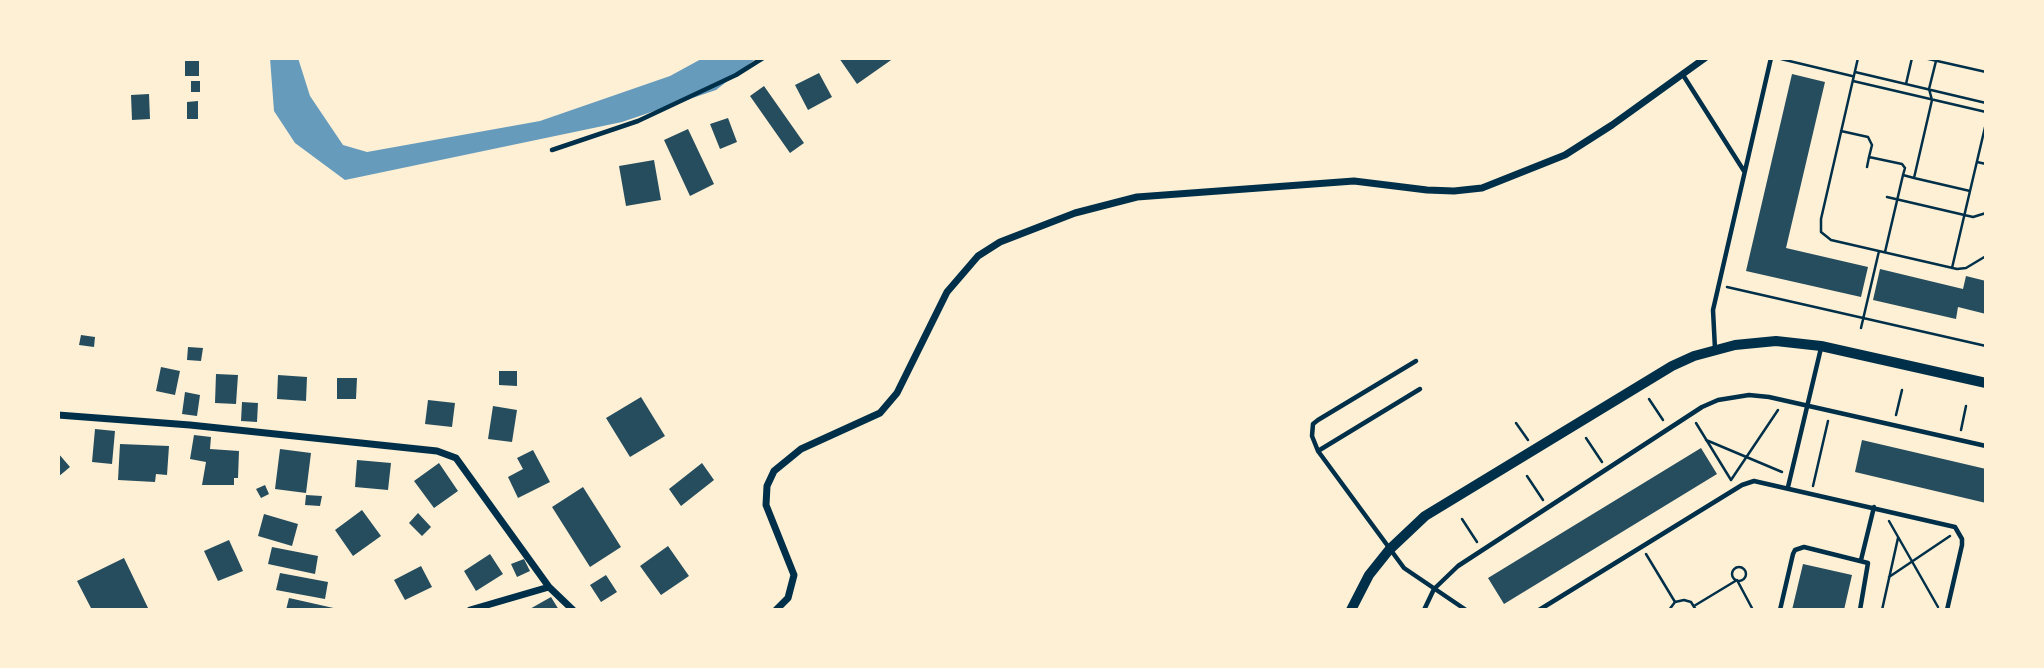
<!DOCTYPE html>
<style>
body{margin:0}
#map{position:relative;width:2044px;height:668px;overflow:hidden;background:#fdf0d5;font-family:Bitter,serif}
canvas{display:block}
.frame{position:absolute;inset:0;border:60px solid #fdf0d5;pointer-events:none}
</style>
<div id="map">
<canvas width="2044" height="668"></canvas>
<div class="frame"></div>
</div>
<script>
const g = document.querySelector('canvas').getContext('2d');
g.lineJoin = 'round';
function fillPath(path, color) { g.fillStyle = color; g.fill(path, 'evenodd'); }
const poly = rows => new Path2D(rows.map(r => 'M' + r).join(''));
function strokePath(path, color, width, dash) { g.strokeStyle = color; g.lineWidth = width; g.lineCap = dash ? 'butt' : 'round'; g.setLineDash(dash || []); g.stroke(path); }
fillPath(poly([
 [270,58,298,58,310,96,343,145,367,152,540,121,670,76,703,58,757,58,716,90,622,122,345,180,295,143,274,111]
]), '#669bbc');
fillPath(poly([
 [839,58,894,58,857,84],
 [185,61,199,61,199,76,185,76],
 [819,73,832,97,808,110,795,85],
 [1792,74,1825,82,1786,248,1868,267,1861,297,1746,271],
 [191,81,200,81,200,92,191,92],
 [764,86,804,143,790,153,750,96],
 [149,94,150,119,132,120,131,95],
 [198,101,198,119,187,119,187,102],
 [728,118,737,142,720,149,710,124],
 [688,129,714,184,690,196,664,140],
 [654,160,661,200,626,206,619,166],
 [1880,269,1963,289,1966,276,1986,281,1986,314,1958,307,1956,319,1873,300],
 [81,335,95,337,94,347,79,345],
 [188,347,203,348,201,361,187,360],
 [161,367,180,371,175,395,156,391],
 [499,371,517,371,517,386,499,385],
 [216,374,238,375,236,404,215,403],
 [278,375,307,377,306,401,277,399],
 [337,378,357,378,356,399,337,399],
 [185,392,200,395,197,416,182,414],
 [641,397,665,436,630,457,606,418],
 [428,400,455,403,452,427,425,424],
 [242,402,258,403,257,422,241,421],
 [493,406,517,410,512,442,488,439],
 [95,429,115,431,112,464,92,462],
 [194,435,211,437,210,449,239,451,238,478,234,478,234,485,202,485,206,462,190,459],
 [1862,440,1986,469,1986,503,1855,472],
 [120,444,169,446,167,475,156,474,155,482,118,480],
 [1701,448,1717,474,1504,604,1488,578],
 [280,449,311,453,306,493,275,489],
 [533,450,550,482,518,498,508,477,523,469,517,458],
 [58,453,70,467,58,477],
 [357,460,391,463,388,490,355,487],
 [439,463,458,491,434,508,414,481],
 [702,463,714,480,681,506,669,489],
 [265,485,269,494,261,498,256,489],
 [583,487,621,547,590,567,552,507],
 [306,495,322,496,320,506,305,505],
 [362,510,381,536,353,556,335,530],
 [418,513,431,527,422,536,409,523],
 [264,514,298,524,292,546,258,536],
 [229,540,243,571,218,581,204,551],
 [668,546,689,576,661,595,640,566],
 [272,547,318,556,315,574,268,564],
 [490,554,503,574,476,591,464,571],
 [124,558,149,610,92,610,77,581],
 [524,559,530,571,517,577,511,564],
 [1803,564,1852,575,1844,610,1792,610],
 [421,566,432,587,405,600,394,580],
 [280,573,328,582,325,599,276,590],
 [606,575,617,592,601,602,590,585],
 [551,597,559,610,528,610],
 [289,598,338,609,338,610,286,610]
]), '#264d5e');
strokePath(poly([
 [1858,58,1821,219,1821,232,1831,240,1957,269,1966,268,1986,256],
 [1924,58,1986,72],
 [1781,59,1852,76],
 [1855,72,1986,103],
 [1853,81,1986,112],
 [1906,84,1912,58],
 [1841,131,1868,137,1872,145,1869,157,1902,164,1905,168,1903,175],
 [1977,162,1986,164],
 [1867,167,1869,157],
 [1914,178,1970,191,1986,123],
 [1887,197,1973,217,1986,213],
 [1885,252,1903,175,1914,178,1932,100,1929,89,1936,61],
 [1952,268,1970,191],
 [1727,287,1986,346],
 [1861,328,1879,251],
 [1649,399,1663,420],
 [1896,415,1902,390],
 [1516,423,1528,440],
 [1696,423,1731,480],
 [1961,430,1966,406],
 [1586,438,1602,462],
 [1706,440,1782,472],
 [1527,476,1543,500],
 [1731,480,1778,410],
 [1813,486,1828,421],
 [1462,519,1477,542],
 [1889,521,1938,607],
 [1646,554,1675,602],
 '1732 574a7 7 0 1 1 14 0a7 7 0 1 1-14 0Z',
 [1889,577,1950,536],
 [1694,606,1737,580,1753,610],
 [1669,610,1675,602,1684,600,1691,602,1696,610],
 [1882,610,1898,538]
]), '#003049', 2.5);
strokePath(poly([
 [1683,75,1744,171],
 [552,150,638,121,736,75,763,58],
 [1715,349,1713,310,1771,58],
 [1416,361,1318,420,1313,424,1312,436,1318,451,1404,568,1466,610],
 [1318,451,1420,389],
 [1788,487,1821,348],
 [1861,560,1874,507],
 [1424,610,1434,589,1458,566,1702,407,1718,400,1749,395,1769,397,1986,446],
 [1539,610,1742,485,1754,481,1955,527,1962,539,1962,545,1947,610],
 [1780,610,1793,554,1795,550,1804,547,1868,563,1860,610]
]), '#003049', 4.5);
strokePath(poly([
 [58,415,190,425,437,451,456,458,549,587,573,610],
 [470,610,549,587],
 [776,610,788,598,794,575,766,505,767,486,774,471,801,449,880,413,897,393,947,292,978,256,1000,242,1075,213,1137,197,1354,181,1427,190,1454,191,1482,188,1565,155,1612,125,1705,58]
]), '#003049', 7);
strokePath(poly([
 [1351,610,1369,575,1389,550,1425,516,1672,366,1694,356,1735,345,1776,341,1821,346,1986,383]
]), '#003049', 10);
</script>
